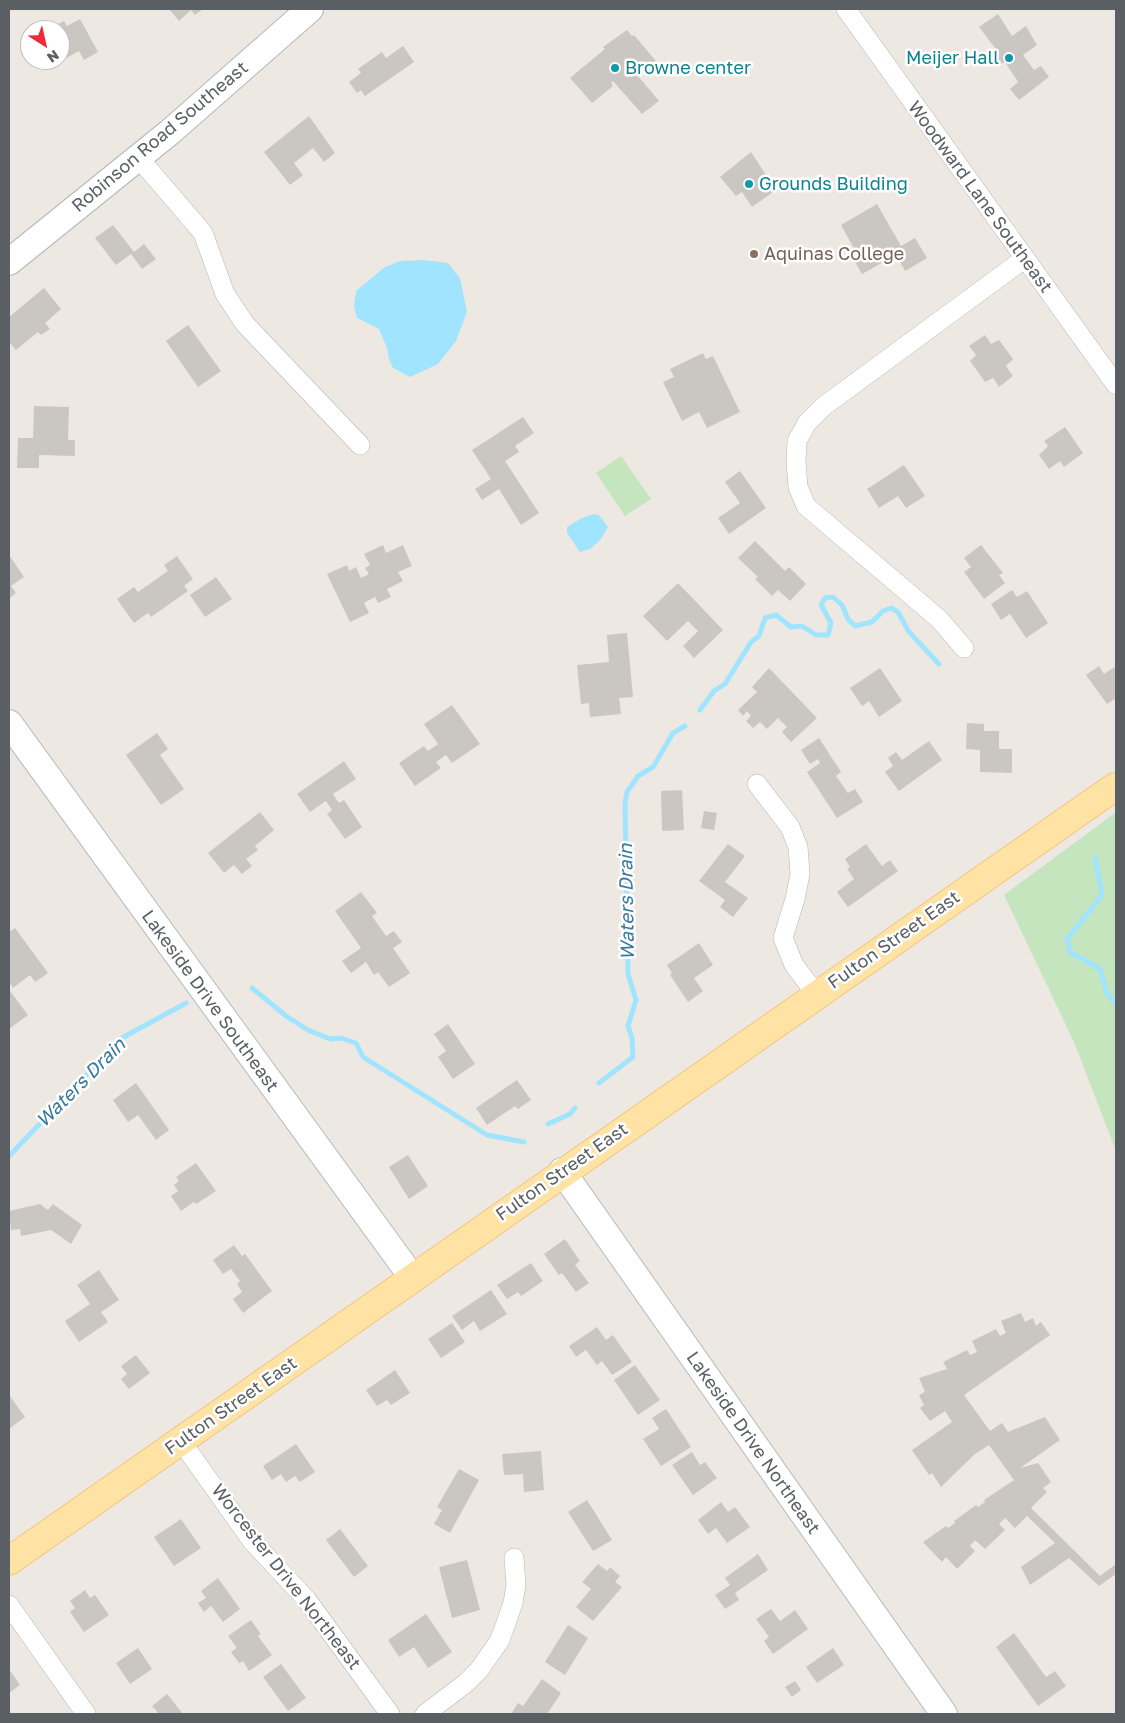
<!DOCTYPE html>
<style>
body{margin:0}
#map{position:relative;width:1125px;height:1723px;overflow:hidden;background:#ede9e2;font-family:"Golos Text",sans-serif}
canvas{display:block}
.frame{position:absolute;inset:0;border:10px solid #5a5f63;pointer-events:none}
.north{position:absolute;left:20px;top:20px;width:50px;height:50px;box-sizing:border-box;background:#fff;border:1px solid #bdbfc1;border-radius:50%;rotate:145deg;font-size:14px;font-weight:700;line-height:20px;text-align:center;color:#5a5f63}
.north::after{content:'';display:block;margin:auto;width:18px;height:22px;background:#e92c39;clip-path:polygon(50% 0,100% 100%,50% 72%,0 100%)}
</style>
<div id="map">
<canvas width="1125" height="1723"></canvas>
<div class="frame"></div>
<div class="north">N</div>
</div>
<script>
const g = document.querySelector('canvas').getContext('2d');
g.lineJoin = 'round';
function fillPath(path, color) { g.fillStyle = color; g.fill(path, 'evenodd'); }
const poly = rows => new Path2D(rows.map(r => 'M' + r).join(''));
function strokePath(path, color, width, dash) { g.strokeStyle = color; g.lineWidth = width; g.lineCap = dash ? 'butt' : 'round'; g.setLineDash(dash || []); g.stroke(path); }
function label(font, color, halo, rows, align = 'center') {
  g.font = font + ' "Golos Text",sans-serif'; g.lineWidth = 5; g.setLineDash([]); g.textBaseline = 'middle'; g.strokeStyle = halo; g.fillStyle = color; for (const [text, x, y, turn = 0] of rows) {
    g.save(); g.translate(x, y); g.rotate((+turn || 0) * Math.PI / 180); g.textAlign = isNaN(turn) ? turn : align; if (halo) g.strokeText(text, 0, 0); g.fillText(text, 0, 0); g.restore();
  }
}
fillPath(poly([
 [621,456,651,499,625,516,596,473],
 [1116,812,1116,1151,1074,1042,1004,895]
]), '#c4e5be');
fillPath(poly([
 [424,260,448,263,460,278,467,312,456,341,438,364,410,377,393,368,389,359,387,348,379,329,357,318,354,307,356,291,385,267,400,261],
 [594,514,599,515,608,527,601,539,590,549,580,552,567,533,567,527,582,518]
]), '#a0e4ff');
strokePath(poly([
 [700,710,714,691,725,684,751,642,759,636,765,618,776,615,791,627,802,626,816,635,828,635,831,623,821,605,825,598,833,597,842,605,848,619,855,626,872,622,883,611,891,608,898,612,909,632,939,664],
 [1095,858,1102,895,1067,939,1070,952,1100,969,1107,993,1116,1004],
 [252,988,286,1016,308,1030,330,1039,341,1038,356,1043,363,1057,487,1135,524,1142],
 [599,1083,633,1057,632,1038,628,1026,636,1000,628,974,625,803,627,792,638,776,653,767,673,733,685,726],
 [548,1124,570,1114,575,1108],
 [9,1156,122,1038,186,1003]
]), '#a0e4ff', 5);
fillPath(poly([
 [169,9,203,9,195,15,191,10,179,21],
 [998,14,1012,36,1026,26,1037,45,1023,55,1034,70,1041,66,1049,77,1019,100,1010,89,1018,82,1005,62,998,65,990,53,995,48,979,27],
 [80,19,98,52,84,60,79,51,51,67,47,60,60,60,60,30,47,30,64,21,67,26],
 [627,30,632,36,634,35,656,61,638,76,659,101,642,114,613,81,611,83,613,86,592,103,570,78,605,49,603,47],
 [403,46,414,62,365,96,361,90,357,93,349,82,361,73,358,69,382,52,386,58],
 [309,116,335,153,324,162,313,148,294,163,303,175,290,185,264,152],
 [751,152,776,190,752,207,742,192,736,196,720,177],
 [877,204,901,246,915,238,927,258,905,271,896,255,862,274,855,262,860,259,841,225],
 [113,225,134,252,144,244,156,259,142,269,131,254,116,265,95,238],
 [44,288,61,309,45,323,50,329,41,335,38,332,16,350,9,342,9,317],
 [188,325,221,371,198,387,166,341],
 [985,335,991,344,999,340,1013,359,1006,366,1013,376,999,387,993,378,985,382,970,361,976,355,969,346],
 [703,353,706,359,713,356,740,412,707,428,699,412,682,421,663,382,674,377,670,369],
 [34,406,69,407,68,440,75,440,75,456,39,455,39,468,17,468,18,438,33,438],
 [523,417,534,433,515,446,519,452,505,461,539,513,521,525,499,489,482,500,475,489,491,479,472,450],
 [1065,427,1083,453,1064,467,1060,461,1049,469,1039,455,1048,446,1044,441],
 [904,465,925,496,906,508,898,496,879,508,867,489],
 [740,471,766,508,729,534,718,518,740,503,725,482],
 [755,541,785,571,789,567,806,584,790,601,778,590,772,596,755,579,758,577,738,558],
 [383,545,386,553,403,545,412,566,398,572,403,581,387,589,391,597,378,603,375,597,364,603,369,613,350,622,327,574,347,565,349,571,356,567,361,578,369,574,365,568,370,565,364,554],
 [981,545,1003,573,999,575,1005,583,984,599,964,572,971,567,964,558],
 [9,555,24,577,11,586,16,593,9,599],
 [177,556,193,579,184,586,188,591,151,617,148,613,134,623,117,599,134,587,138,592,168,571,164,565],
 [216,577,232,599,205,617,190,595],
 [678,583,723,630,694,658,683,646,698,631,688,621,667,641,643,616],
 [1012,590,1017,597,1027,591,1048,623,1026,638,1010,614,1001,620,991,604],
 [627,633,633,697,619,698,621,714,590,717,589,703,581,704,577,665,609,662,607,635],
 [1099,666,1104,674,1116,666,1116,698,1107,704,1086,675],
 [769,668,817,718,791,742,782,732,787,727,778,718,767,729,760,722,753,728,746,721,751,716,747,711,743,716,738,710,757,692,752,687],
 [880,668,902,701,879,717,869,701,862,706,850,688],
 [452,705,480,744,452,763,446,755,436,762,441,768,415,786,399,763,424,746,428,751,438,744,424,724],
 [967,723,984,724,984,731,999,731,999,749,1012,749,1012,773,980,772,980,750,966,749],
 [157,733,168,749,160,755,184,789,161,805,126,755],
 [819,738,841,772,836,776,848,793,855,789,863,802,837,818,807,772,820,763,818,759,810,764,801,750],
 [929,741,942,760,899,791,885,772,893,766,888,758,896,752,902,760],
 [344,761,356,779,333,794,339,803,344,800,362,827,345,839,327,814,332,810,326,801,310,812,297,794],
 [682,790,684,830,662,831,661,791],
 [704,811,717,813,714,830,701,828],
 [260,812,274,830,255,846,258,850,246,859,252,866,242,874,234,865,224,873,208,853],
 [728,844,745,856,725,882,748,898,733,917,720,907,725,900,699,881],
 [866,844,882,866,890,860,898,871,848,907,837,892,854,879,847,869,850,867,845,859],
 [361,892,377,913,372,916,386,936,394,931,402,942,393,948,410,973,389,987,378,972,374,975,366,962,351,973,342,961,361,948,335,911],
 [15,928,48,973,35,982,30,975,13,988,9,982,9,932],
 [699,943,713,965,694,978,703,991,688,1002,670,975,672,973,667,965],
 [10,991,28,1015,9,1029,9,993],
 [448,1024,475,1064,453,1079,438,1057,446,1051,434,1034],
 [517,1080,531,1100,518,1109,515,1106,487,1125,476,1108],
 [136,1083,169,1130,156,1140,138,1115,128,1122,113,1100],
 [408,1155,428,1186,409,1199,389,1167],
 [196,1163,216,1191,196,1204,194,1202,181,1211,171,1196,178,1191,174,1185,179,1181,176,1177],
 [40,1204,48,1210,53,1204,82,1225,71,1244,51,1230,21,1236,20,1229,11,1230,9,1211],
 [565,1239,580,1261,575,1265,589,1283,576,1292,562,1273,559,1275,544,1254],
 [234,1245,242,1256,245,1254,272,1291,243,1313,233,1299,242,1292,237,1284,240,1281,231,1269,223,1274,213,1260],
 [531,1263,543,1281,521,1296,518,1292,507,1299,497,1285],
 [99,1270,119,1300,101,1312,108,1322,79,1342,65,1321,90,1304,77,1285],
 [491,1290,507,1314,480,1331,474,1321,462,1330,452,1316],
 [1021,1313,1025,1322,1033,1318,1036,1326,1041,1322,1050,1335,964,1395,990,1431,1002,1423,1008,1432,1045,1417,1060,1440,1020,1468,1038,1463,1051,1482,1043,1488,1047,1492,1031,1508,1100,1576,1116,1564,1116,1574,1099,1586,1069,1558,1030,1585,1021,1567,1055,1543,1027,1516,1015,1528,1005,1518,999,1524,1005,1530,985,1549,975,1540,970,1546,975,1551,957,1569,946,1557,942,1562,923,1542,946,1526,948,1528,955,1523,954,1521,976,1505,978,1507,985,1502,984,1500,1014,1480,989,1445,975,1454,941,1487,932,1473,929,1475,912,1450,952,1422,945,1411,930,1421,920,1408,924,1405,919,1395,925,1392,919,1378,947,1369,943,1362,967,1350,970,1355,977,1352,972,1341,996,1329,1000,1336,1006,1333,1001,1321],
 [452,1323,465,1342,441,1358,428,1339],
 [597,1327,606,1340,613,1335,632,1362,612,1375,602,1361,597,1365,586,1350,576,1357,569,1346],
 [136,1355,150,1373,129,1389,121,1379,127,1374,121,1366],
 [635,1365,660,1400,638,1415,614,1380],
 [395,1370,410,1393,391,1405,387,1400,377,1406,366,1390],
 [9,1395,25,1417,9,1429],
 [666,1409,691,1447,661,1466,643,1439,659,1429,652,1418],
 [296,1444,315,1472,300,1482,295,1476,286,1482,281,1474,272,1480,263,1466],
 [541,1451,544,1490,524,1492,523,1474,504,1475,502,1454],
 [692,1452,700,1465,705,1462,717,1478,693,1495,672,1465],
 [459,1469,479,1480,450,1533,434,1524,442,1510,437,1507],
 [587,1500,612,1540,593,1551,568,1512],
 [721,1502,728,1512,735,1507,750,1527,727,1543,716,1528,708,1534,698,1520],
 [181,1519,201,1548,174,1566,154,1537],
 [340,1529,368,1566,354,1577,326,1540],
 [758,1554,768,1570,735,1593,739,1600,725,1609,715,1595,730,1585,725,1578],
 [467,1560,480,1610,452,1618,439,1567],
 [598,1564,607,1571,610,1567,620,1576,615,1582,622,1587,593,1621,576,1607,591,1589,582,1582],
 [218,1578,240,1609,223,1622,211,1606,204,1612,198,1603,206,1598,201,1591],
 [85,1590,90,1598,95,1595,109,1615,84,1632,70,1612,75,1608,70,1601],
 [771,1609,780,1621,795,1610,808,1629,773,1654,764,1641,769,1637,756,1619],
 [426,1614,452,1652,428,1668,414,1647,399,1657,388,1640],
 [251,1620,261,1634,258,1636,272,1655,249,1671,243,1661,239,1663,231,1652,237,1648,228,1636],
 [568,1625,588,1638,565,1675,545,1662],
 [1014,1633,1046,1677,1055,1671,1066,1686,1038,1706,996,1647],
 [138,1648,152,1669,130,1684,116,1663],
 [833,1648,844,1665,817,1683,806,1667],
 [281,1664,306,1698,288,1711,263,1677],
 [9,1669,20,1685,9,1693],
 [542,1679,561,1693,547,1714,511,1714,518,1703,523,1706],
 [795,1681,801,1690,792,1697,785,1687],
 [167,1694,183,1714,159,1714,152,1706]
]), '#cac6c1');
const street = poly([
 [846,9,1116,385],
 [138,157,203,233,225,294,245,324,360,445],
 [964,648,939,619,806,506,798,487,796,462,797,441,807,423,824,406,1024,259],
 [757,784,790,827,798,847,800,874,795,899,783,938,794,965,816,994],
 [181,1441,252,1541,307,1600,390,1714],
 [9,1605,86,1714],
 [425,1714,466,1683,479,1670,500,1640,513,1603,516,1585,514,1558]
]);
const secondary = poly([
 [9,262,170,132,310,9],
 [9,723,412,1277],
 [562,1171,944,1714]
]);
const primary = poly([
 [9,1561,1116,786]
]);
strokePath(street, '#b3b6b9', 20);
strokePath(secondary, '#b3b8bc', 28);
strokePath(primary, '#f1af56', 29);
strokePath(street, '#fff', 19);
strokePath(secondary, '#fff', 26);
strokePath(primary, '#ffe3a5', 28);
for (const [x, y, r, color] of [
 [1009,58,5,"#0f9aa8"],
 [615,68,5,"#0f9aa8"],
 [749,184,5,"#0f9aa8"],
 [754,254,5,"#8d6e63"]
]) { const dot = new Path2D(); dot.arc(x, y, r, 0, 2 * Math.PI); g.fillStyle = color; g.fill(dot); strokePath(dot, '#fff', 2); }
label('18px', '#0d838f', '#fff', [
 ["Meijer Hall",999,58,"right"],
 ["Browne center",625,68],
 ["Grounds Building",759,184]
], 'left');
label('18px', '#5a5f63', '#fff', [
 ["Robinson Road Southeast",160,137,-40],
 ["Woodward Lane Southeast",980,197,54],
 ["Fulton Street East",894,940,-35],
 ["Lakeside Drive Southeast",210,1001,54],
 ["Fulton Street East",562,1172,-35],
 ["Fulton Street East",231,1406,-35],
 ["Lakeside Drive Northeast",753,1443,55],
 ["Worcester Drive Northeast",286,1577,52]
]);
label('18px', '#785e54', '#fff', [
 ["Aquinas College",764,254]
], 'left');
label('italic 19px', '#387a9f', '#fff', [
 ["Waters Drain",627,902,-91],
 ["Waters Drain",81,1083,-45]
]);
</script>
